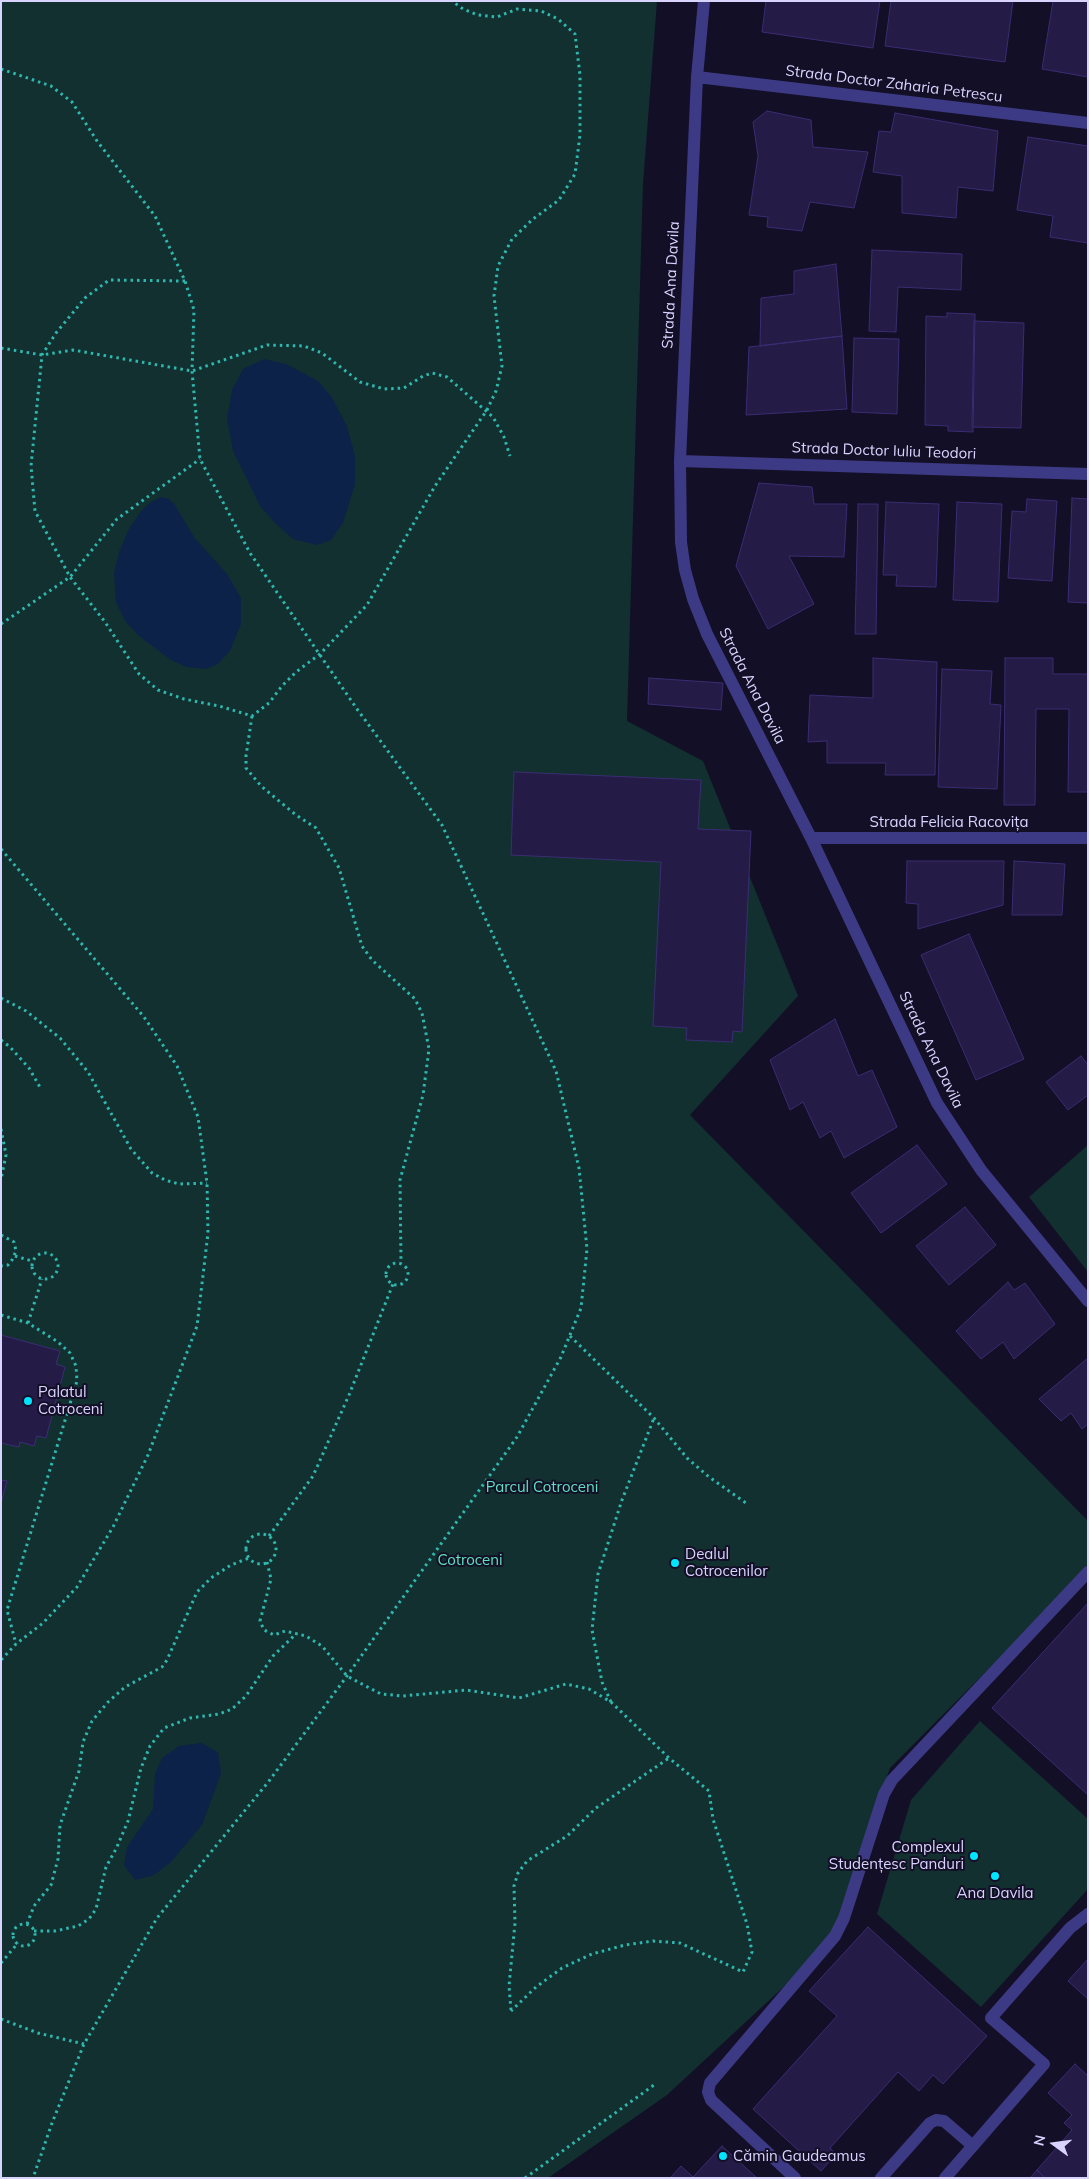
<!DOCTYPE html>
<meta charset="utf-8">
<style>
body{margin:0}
#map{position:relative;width:1089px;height:2179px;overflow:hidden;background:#130f26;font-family:Mulish,sans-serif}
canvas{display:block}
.frame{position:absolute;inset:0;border:2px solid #d9d4ff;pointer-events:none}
.north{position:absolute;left:1029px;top:2119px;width:50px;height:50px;-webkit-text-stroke:4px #130f26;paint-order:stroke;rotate:284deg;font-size:14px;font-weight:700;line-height:20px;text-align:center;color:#d9d4ff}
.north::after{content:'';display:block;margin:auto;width:18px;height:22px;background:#d9d4ff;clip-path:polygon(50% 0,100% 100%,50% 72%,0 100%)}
</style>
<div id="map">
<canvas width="1089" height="2179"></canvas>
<div class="frame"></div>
<div class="north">N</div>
</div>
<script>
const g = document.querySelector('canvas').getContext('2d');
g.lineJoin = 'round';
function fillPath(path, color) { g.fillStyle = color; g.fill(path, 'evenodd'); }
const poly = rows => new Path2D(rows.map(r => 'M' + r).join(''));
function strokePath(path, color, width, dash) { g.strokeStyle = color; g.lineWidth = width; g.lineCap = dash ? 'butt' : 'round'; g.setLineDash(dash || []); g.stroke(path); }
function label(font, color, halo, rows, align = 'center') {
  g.font = font + ' Mulish,sans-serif'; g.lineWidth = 4; g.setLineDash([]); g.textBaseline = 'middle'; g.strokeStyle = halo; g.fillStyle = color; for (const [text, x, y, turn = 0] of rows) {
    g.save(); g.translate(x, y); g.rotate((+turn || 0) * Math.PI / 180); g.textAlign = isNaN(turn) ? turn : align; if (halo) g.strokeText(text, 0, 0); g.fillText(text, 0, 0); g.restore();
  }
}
fillPath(poly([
 [1,1,657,1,643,184,627,721,703,761,798,996,690,1115,1088,1521,1088,1569,890,1768,831,1943,667,2095,548,2178,1,2178],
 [1088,1145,1088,1272,1029,1197],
 [980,1721,1088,1819,1088,1889,981,2007,877,1914,911,1800]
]), '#12302f');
fillPath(poly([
 [264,359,286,364,318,381,331,396,347,426,355,456,355,484,343,523,331,540,317,545,293,539,275,523,260,506,233,451,227,419,232,390,243,369],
 [161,497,169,499,175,505,194,537,227,574,241,598,241,624,230,651,218,664,206,669,186,667,171,660,139,636,125,621,116,602,114,573,119,552,129,529,141,511,151,502],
 [201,1743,218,1752,221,1774,202,1825,171,1862,154,1875,135,1880,124,1865,127,1847,153,1809,155,1774,162,1758,179,1746]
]), '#0c2248');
const building = poly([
 [766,1,880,1,873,48,762,32,766,1],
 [891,1,1013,1,1005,62,885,46,891,1],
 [1053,1,1088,1,1088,77,1042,69,1053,1],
 [767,111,811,120,813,147,868,152,854,208,810,202,802,231,767,227,768,217,749,215,758,156,753,122,767,111],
 [895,113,998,131,993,191,958,187,956,218,902,213,902,176,873,172,879,131,891,132,895,113],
 [1028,137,1088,146,1088,243,1050,237,1053,216,1017,210,1028,137],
 [872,250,962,254,961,290,898,287,896,332,869,331,872,250],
 [836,264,842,336,760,346,761,298,794,294,794,271,836,264],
 [947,313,975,314,973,432,948,431,948,426,925,425,926,316,947,317,947,313],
 [974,321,1024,323,1021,428,972,427,974,321],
 [842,336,847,409,746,415,749,347,842,336],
 [854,338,899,339,897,414,852,412,854,338],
 [759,483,812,487,814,504,847,504,844,557,789,556,814,604,768,629,736,566,759,483],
 [1072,498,1088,499,1088,603,1068,602,1072,498],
 [1027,499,1057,501,1052,581,1008,578,1012,511,1026,512,1027,499],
 [886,502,939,504,936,587,896,586,897,575,883,575,886,502],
 [957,502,1002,504,998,602,953,600,957,502],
 [858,504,878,504,876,634,855,634,858,504],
 [873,658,937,662,935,775,885,775,886,763,827,763,827,741,808,742,810,695,873,698,873,658],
 [1005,658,1053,658,1053,674,1088,674,1088,792,1068,792,1069,709,1036,709,1035,805,1004,805,1005,658],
 [942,669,992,671,990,704,1001,705,997,789,938,787,942,669],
 [649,678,723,683,721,710,648,704,649,678],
 [514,772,701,780,698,829,751,831,742,1032,733,1031,732,1042,686,1040,687,1028,653,1026,661,862,511,855,514,772],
 [907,861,1004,861,1003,905,918,929,918,904,906,903,907,861],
 [1014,861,1065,864,1062,915,1012,915,1014,861],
 [969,934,1024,1059,976,1080,921,955,969,934],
 [835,1019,858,1076,872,1070,897,1127,844,1158,831,1131,820,1138,803,1102,790,1110,770,1060,835,1019],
 [1081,1056,1088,1065,1088,1095,1068,1110,1046,1082,1081,1056],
 [917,1145,947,1184,881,1233,851,1193,917,1145],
 [965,1207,996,1245,949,1285,916,1246,965,1207],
 [1008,1282,1014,1290,1025,1283,1055,1324,1014,1359,1003,1342,981,1359,956,1331,1008,1282],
 [1,1335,60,1351,56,1364,65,1367,46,1438,37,1436,34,1446,20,1442,19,1447,1,1443,1,1335],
 [1088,1358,1088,1424,1082,1429,1071,1413,1061,1421,1039,1399,1088,1358],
 [1,1480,7,1481,1,1503,1,1480],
 [1088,1603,1088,1795,992,1708,1088,1603],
 [868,1927,987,2036,943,2084,933,2075,919,2091,898,2072,830,2148,836,2154,821,2171,753,2109,837,2016,809,1991,868,1927],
 [1088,1959,1088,1999,1068,1981,1088,1959],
 [1075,2064,1088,2076,1088,2178,1045,2178,1037,2170,1072,2130,1064,2123,1072,2115,1048,2093,1075,2064],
 [722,2146,757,2178,670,2178,681,2166,693,2177,722,2146],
 [1037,2170,1045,2178,1030,2178,1037,2170]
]);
fillPath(building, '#241b47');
strokePath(building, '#3b2d73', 1);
strokePath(poly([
 [1,69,51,86,72,102,97,141,155,216,185,281,194,310,192,371,200,459,250,553,357,709,442,825,556,1071,579,1168,587,1249,581,1308,561,1357,517,1437,347,1676,269,1781,157,1918,84,2044,52,2123,33,2178],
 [185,281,109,280,85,298,56,333,42,355,31,466,35,511,70,577,105,622,139,674,158,690,184,699,219,706,252,716,269,703,282,686,296,672,320,654,367,605,435,486,487,410,496,391,502,366,494,296,498,266,512,239,533,219,559,200,575,174,580,135,580,75,575,34,558,19,541,11,517,9,497,17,478,15,463,9,452,1],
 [1,348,42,355,73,350,192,371,267,345,304,346,322,353,360,382,384,389,404,388,423,376,432,373,447,377,493,417,504,437,510,456],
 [1,624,70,577,117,519,200,459],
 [252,716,246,756,246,768,261,786,296,815,316,828,339,868,362,946,372,960,415,999,422,1013,429,1049,423,1095,400,1180,401,1263],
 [1,849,144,1017,177,1066,198,1117,207,1183,208,1233,197,1326,148,1455,113,1527,77,1587,43,1623,16,1644,1,1660],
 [1,998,26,1011,60,1038,88,1072,131,1149,152,1173,165,1180,179,1184,207,1183],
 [1,1040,10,1047,29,1068,41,1089],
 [1,1129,6,1155,1,1179],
 [1,1235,14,1242,16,1251,12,1260,8,1265,1,1266],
 '32 1266a13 13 0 1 1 26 0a13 13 0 1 1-26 0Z',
 [15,1256,32,1261],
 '386 1274a11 11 0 1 1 22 0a11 11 0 1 1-22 0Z',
 [1,1315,28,1323,58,1342,70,1353,76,1366,77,1381,7,1610,16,1644],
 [28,1323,42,1279],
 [570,1336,654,1418,687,1458,709,1477,746,1503],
 '246 1549a15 15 0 1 1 30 0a15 15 0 1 1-30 0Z',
 [269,1536,313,1476,349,1395,393,1284],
 [267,1562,271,1579,260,1621,264,1630,274,1635,285,1631,306,1636,322,1646,347,1676,360,1683,381,1694,403,1696,466,1690,519,1698,566,1684,589,1689,611,1702,669,1758,709,1791,713,1819,747,1924,752,1952,743,1972,680,1943,653,1941,625,1945,592,1954,562,1968,536,1987,511,2011],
 [611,1702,602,1682,592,1630,598,1574,622,1500,654,1418],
 [27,1924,34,1906,51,1885,58,1859,60,1825,79,1771,83,1742,92,1721,108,1702,125,1687,162,1667,167,1660,197,1592,211,1578,231,1565,249,1558],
 '13 1935a11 11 0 1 1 22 0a11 11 0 1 1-22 0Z',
 [34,1931,55,1931,78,1926,89,1919,96,1909,106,1867,116,1849,128,1821,141,1768,150,1746,164,1728,190,1718,219,1714,232,1709,246,1696,273,1656,297,1633],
 [1,1963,18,1943],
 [511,2010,509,1986,515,1923,514,1886,518,1873,527,1861,567,1836,596,1808,669,1758],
 [1,2019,38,2033,84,2044],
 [525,2178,654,2085]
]), '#2fb8b0', 3, [2.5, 4]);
strokePath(poly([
 [795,2178,711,2100,708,2092,710,2083,835,1936,844,1918,884,1794,892,1780,1088,1572],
 [881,2178,930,2123,936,2120,944,2121,973,2146],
 [945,2178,1044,2064,991,2018,1070,1928,1088,1914]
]), '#3d3a85', 12);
strokePath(poly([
 [704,1,697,77,680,461,681,542,685,570,693,599,707,634,811,838,937,1103,981,1170,1088,1301],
 [697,77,1088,123],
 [680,461,1088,474],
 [811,838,1088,838]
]), '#3d3a85', 12);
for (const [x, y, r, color] of [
 [28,1401,5,"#00e5ff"],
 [675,1563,5,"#00e5ff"],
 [974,1856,5,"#00e5ff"],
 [995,1876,5,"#00e5ff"],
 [723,2156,5,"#00e5ff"]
]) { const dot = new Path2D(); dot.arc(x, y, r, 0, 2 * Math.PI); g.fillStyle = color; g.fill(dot); strokePath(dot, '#130f26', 2); }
label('15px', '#d9d4ff', '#130f26', [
 ["Strada Doctor Zaharia Petrescu",894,84,7],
 ["Strada Ana Davila",671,285,-87],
 ["Strada Doctor Iuliu Teodori",884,451,2],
 ["Strada Ana Davila",752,686,63],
 ["Strada Felicia Racovița",949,822],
 ["Strada Ana Davila",931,1050,64]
]);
label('15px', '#d9d4ff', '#130f26', [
 ["Palatul",38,1392],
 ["Cotroceni",38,1409],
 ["Dealul",685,1554],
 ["Cotrocenilor",685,1571],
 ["Complexul",964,1847,"right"],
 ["Studențesc Panduri",964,1864,"right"],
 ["Ana Davila",995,1893,"center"],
 ["Cămin Gaudeamus",733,2156]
], 'left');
label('15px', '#5fe0c0', '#130f26', [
 ["Parcul Cotroceni",542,1487],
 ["Cotroceni",470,1560]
]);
</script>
